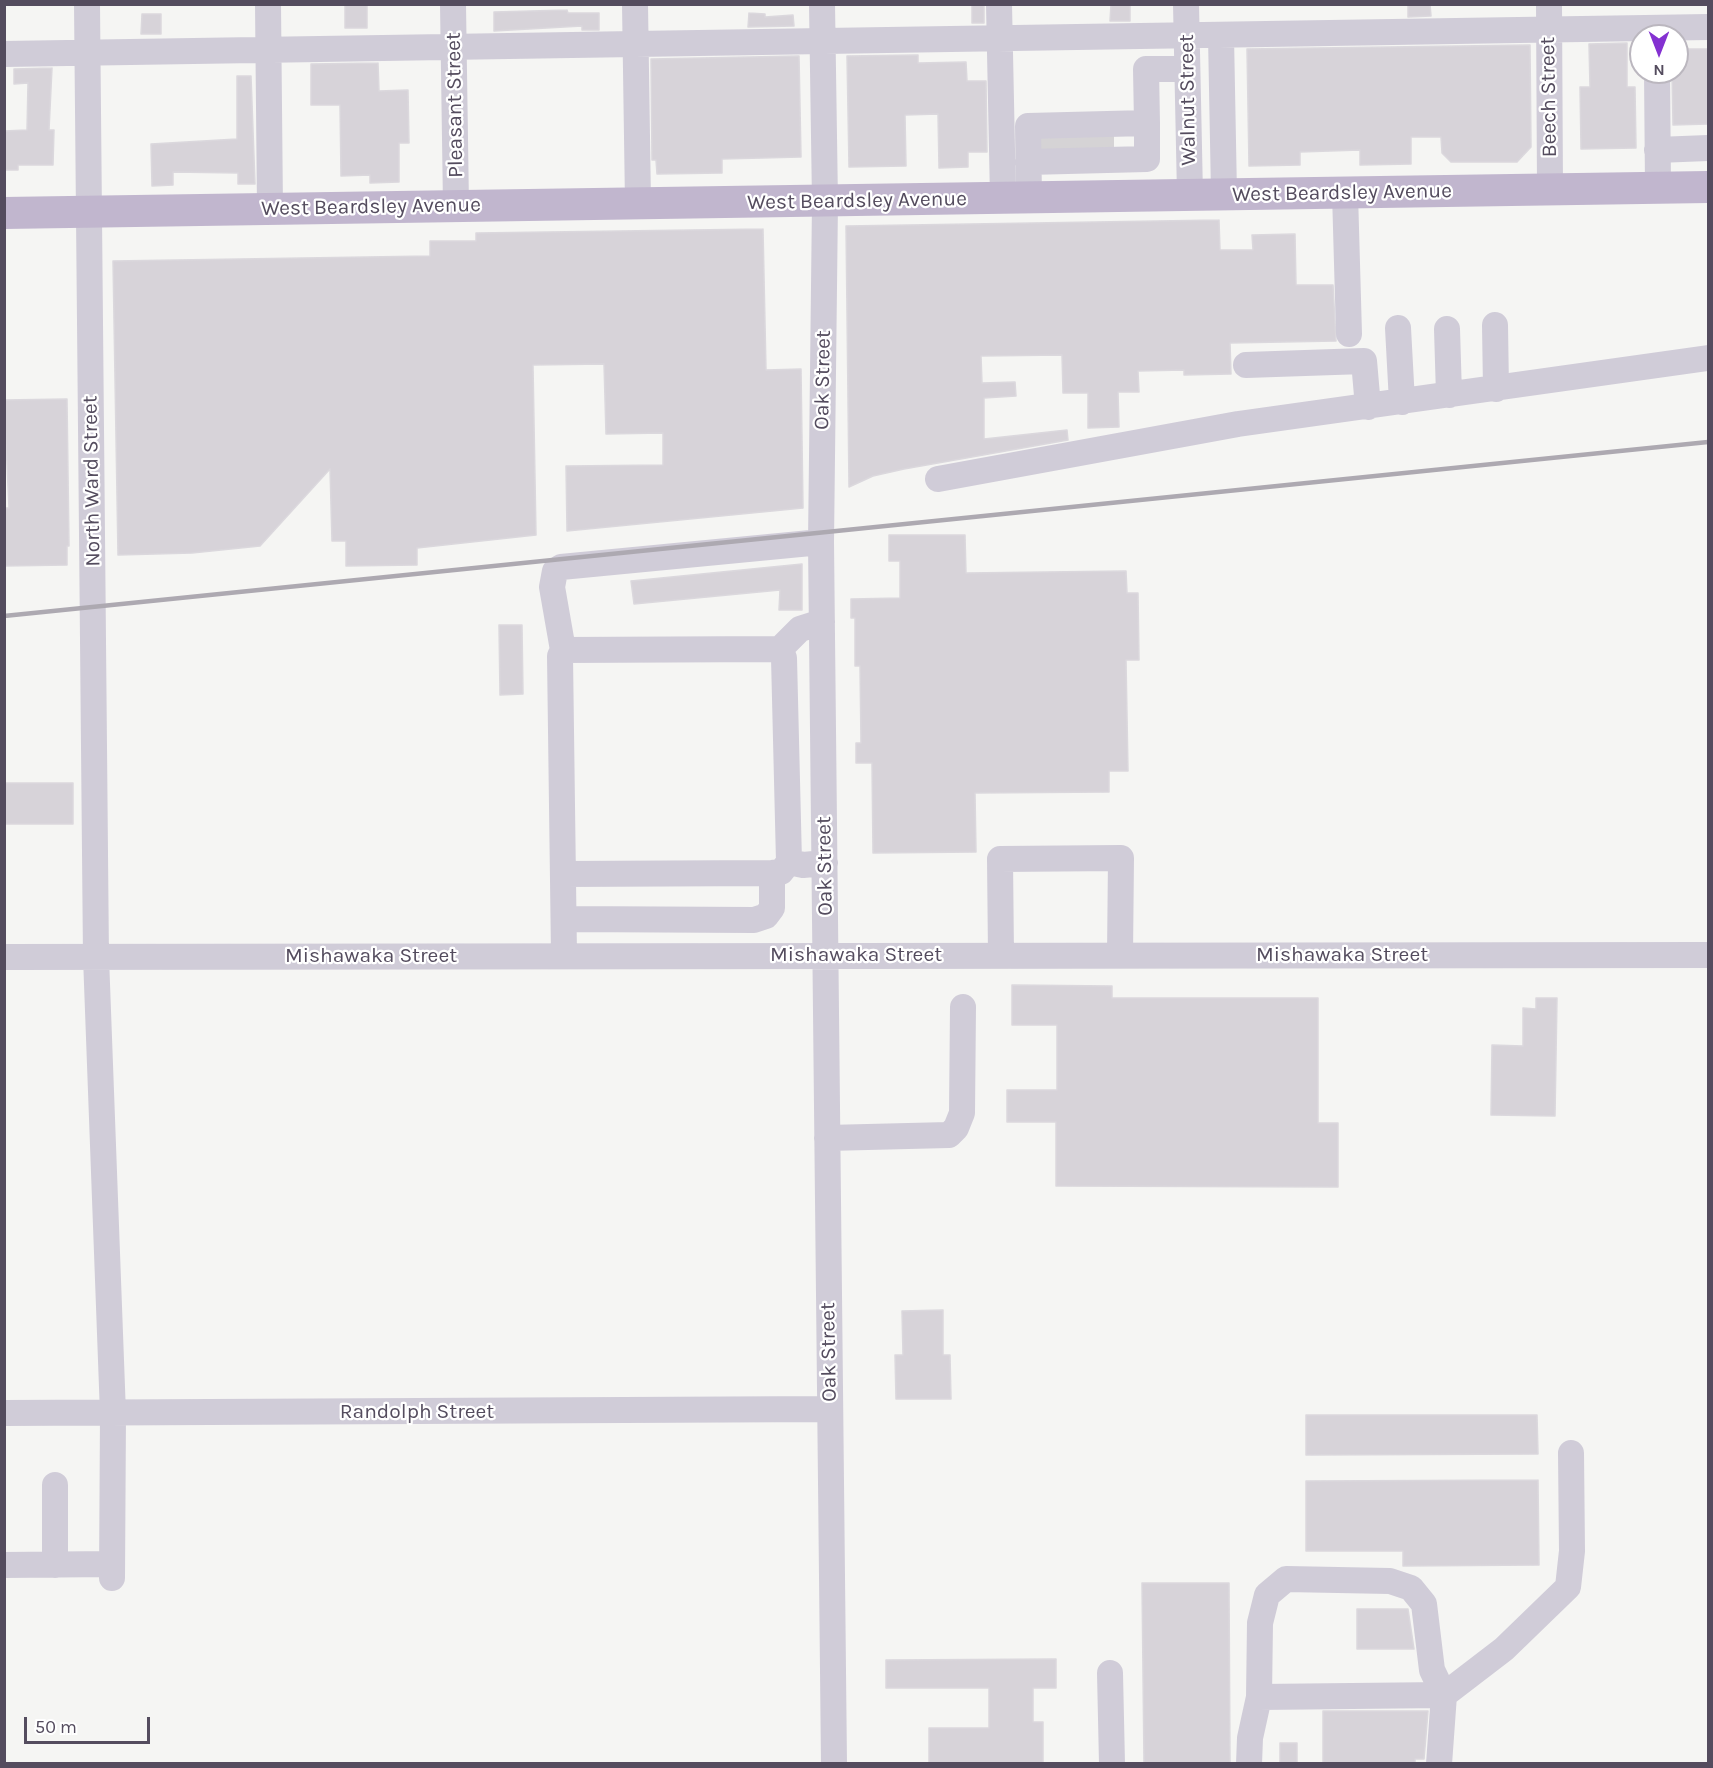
<!DOCTYPE html>
<style>
body{margin:0}
#map{position:relative;width:1713px;height:1768px;overflow:hidden;background:#f5f5f3;font-family:Karla,sans-serif}
canvas{display:block}
.frame{position:absolute;inset:0;border:6px solid #544c5e;pointer-events:none}
.north{position:absolute;left:1629px;top:24px;width:60px;height:60px;box-sizing:border-box;background:#fff;border:2px solid #bbb7bf;border-radius:50%;rotate:180deg;font-size:16px;font-weight:700;line-height:24px;text-align:center;color:#544c5e}
.north::after{content:'';display:block;margin:auto;width:21px;height:27px;background:#8431d1;clip-path:polygon(50% 0,100% 100%,50% 72%,0 100%)}
.scale{position:absolute;left:24px;top:1717px;width:126px;height:27px;box-sizing:border-box;border:3px solid #544c5e;border-top:0;padding-left:8px;font-size:18px;line-height:21px;white-space:nowrap;color:#544c5e;-webkit-text-stroke:4px #fff;paint-order:stroke}
</style>
<div id="map">
<canvas width="1713" height="1768"></canvas>
<div class="frame"></div>
<div class="north">N</div>
<div class="scale">50 m</div>
</div>
<script>
const g = document.querySelector('canvas').getContext('2d');
g.lineJoin = 'round';
function fillPath(path, color) { g.fillStyle = color; g.fill(path, 'evenodd'); }
const poly = rows => new Path2D(rows.map(r => 'M' + r).join(''));
function strokePath(path, color, width, dash) { g.strokeStyle = color; g.lineWidth = width; g.lineCap = dash ? 'butt' : 'round'; g.setLineDash(dash || []); g.stroke(path); }
function label(font, color, halo, rows, align = 'center') {
  g.font = font + ' Karla,sans-serif'; g.lineWidth = 4.5; g.setLineDash([]); g.textBaseline = 'middle'; g.strokeStyle = halo; g.fillStyle = color; for (const [text, x, y, turn = 0] of rows) {
    g.save(); g.translate(x, y); g.rotate((+turn || 0) * Math.PI / 180); g.textAlign = isNaN(turn) ? turn : align; if (halo) g.strokeText(text, 0, 0); g.fillText(text, 0, 0); g.restore();
  }
}
const building = poly([
 [345,4,367,4,367,28,345,28,345,4],
 [1111,4,1130,4,1130,21,1110,21,1111,4],
 [1408,4,1430,4,1431,16,1408,17,1408,4],
 [972,5,984,5,984,23,972,23,972,5],
 [567,10,568,13,599,13,599,30,582,30,582,26,494,31,494,12,567,10],
 [749,13,765,14,765,17,793,15,794,26,748,27,749,13],
 [142,14,161,14,161,34,141,34,142,14],
 [1627,43,1627,87,1635,87,1636,148,1581,149,1580,87,1590,87,1589,44,1627,43],
 [1530,45,1531,147,1517,162,1451,162,1442,153,1441,137,1411,137,1411,164,1360,165,1360,150,1300,152,1300,165,1249,166,1247,49,1530,45],
 [1677,49,1708,49,1708,124,1673,125,1672,72,1677,72,1677,49],
 [918,55,918,63,966,62,967,81,986,81,987,152,968,152,968,167,939,168,938,114,905,115,906,166,849,167,847,56,918,55],
 [799,56,801,157,722,159,722,173,657,174,656,160,652,160,651,59,799,56],
 [378,63,379,91,408,90,409,143,399,143,399,182,370,183,370,175,341,176,340,105,311,105,311,64,378,63],
 [52,68,49,130,54,130,53,165,18,165,18,170,4,170,4,131,27,130,28,83,14,84,14,69,52,68],
 [237,76,251,76,255,184,238,184,238,173,173,172,173,185,152,186,151,144,237,139,237,76],
 [1219,220,1220,250,1253,250,1252,235,1295,234,1296,285,1333,285,1336,341,1230,343,1231,374,1184,375,1184,370,1138,371,1139,392,1118,392,1119,427,1088,428,1088,393,1063,393,1062,355,981,356,982,383,1015,382,1016,396,984,398,984,439,1067,430,1068,440,904,469,873,476,849,487,846,226,1219,220],
 [763,229,766,370,801,369,803,508,567,531,566,466,663,465,663,433,606,434,604,364,533,365,536,535,417,548,417,565,346,566,346,541,332,541,330,469,260,546,192,553,118,555,113,261,430,256,430,241,476,241,476,233,763,229],
 [67,399,69,546,67,546,67,565,4,566,4,508,9,508,4,400,67,399],
 [889,535,965,535,966,573,1126,571,1127,593,1138,593,1139,660,1126,660,1128,771,1109,771,1109,792,975,793,976,852,873,853,872,763,856,763,856,743,861,743,860,666,855,666,855,618,851,618,851,599,900,598,900,561,889,561,889,535],
 [802,564,802,610,779,610,780,590,634,604,631,581,802,564],
 [499,625,522,625,523,694,500,695,499,625],
 [4,783,73,783,73,824,4,824,4,783],
 [1012,985,1112,986,1112,998,1318,998,1318,1123,1338,1123,1338,1187,1056,1186,1056,1122,1007,1122,1007,1090,1057,1090,1057,1025,1012,1025,1012,985],
 [1536,998,1557,998,1555,1116,1491,1115,1492,1045,1523,1046,1523,1008,1536,1009,1536,998],
 [943,1310,943,1355,950,1355,951,1399,896,1399,895,1355,903,1355,902,1311,943,1310],
 [1306,1415,1537,1415,1538,1454,1306,1455,1306,1415],
 [1538,1480,1539,1565,1403,1566,1403,1551,1306,1551,1306,1481,1538,1480],
 [1142,1583,1229,1583,1230,1764,1144,1764,1142,1583],
 [1357,1609,1408,1609,1414,1649,1357,1649,1357,1609],
 [1056,1659,1056,1688,1033,1688,1033,1722,1043,1722,1043,1764,929,1764,929,1728,989,1728,989,1688,886,1688,886,1660,1056,1659],
 [1323,1711,1428,1711,1424,1759,1415,1759,1415,1764,1323,1764,1323,1711],
 [1280,1743,1297,1743,1297,1764,1280,1764,1280,1743]
]);
fillPath(building, '#d7d3d9');
strokePath(building, '#dbd8dd', 1.5);
strokePath(poly([
 [1101,133,1101,150],
 [1078,134,1078,150],
 [1052,135,1052,150]
]), '#d5d3d5', 26, [26, 13]);
strokePath(poly([
 [87,4,96,957,113,1414,112,1578],
 [268,4,270,209],
 [453,4,456,206],
 [635,4,638,203],
 [822,4,825,202,821,542,834,1764],
 [999,4,1003,198],
 [1186,4,1190,195],
 [1549,4,1550,189],
 [1221,36,1224,194],
 [4,54,1708,27],
 [1657,72,1658,187],
 [1657,150,1708,148],
 [1028,162,1147,159,1147,123],
 [1345,193,1349,334],
 [1029,198,1028,126,1147,123,1146,69,1187,69],
 [1495,325,1496,389],
 [1398,328,1402,402],
 [1447,329,1449,395],
 [1246,365,1364,361,1368,407],
 [938,479,1238,424,1708,358],
 [780,649,800,629,822,622],
 [563,650,552,587,555,571,561,567,821,542],
 [564,874,772,873,781,872,785,867],
 [565,919,754,920,766,916,772,908,772,873],
 [564,955,560,656,563,650,780,649,784,658,789,862,803,865,825,863],
 [1001,955,1000,859,1121,858,1120,955],
 [4,957,1708,955],
 [827,1138,949,1135,956,1128,962,1113,963,1007],
 [4,1413,830,1409],
 [55,1485,55,1565],
 [4,1565,112,1564],
 [1110,1673,1112,1764],
 [1249,1764,1250,1738,1259,1697,1444,1695,1432,1670,1424,1604,1411,1588,1390,1581,1286,1579,1267,1595,1260,1623,1259,1697],
 [1439,1764,1444,1695,1504,1649,1568,1587,1572,1551,1571,1453]
]), '#d0ccd8', 26);
strokePath(poly([
 [4,213,1708,187]
]), '#c1b6ce', 32);
strokePath(poly([
 [4,616,1708,442]
]), '#ada9b1', 4.5);
label('21px', '#544c5e', '#fff', [
 ["Beech Street",1549,97,-91],
 ["Walnut Street",1188,100,-91],
 ["Pleasant Street",455,105,-91],
 ["West Beardsley Avenue",1342,193,-1],
 ["West Beardsley Avenue",857,201,-1],
 ["West Beardsley Avenue",371,207,-1],
 ["Oak Street",823,380,-89],
 ["North Ward Street",92,481,-91],
 ["Oak Street",825,866,-91],
 ["Mishawaka Street",856,955],
 ["Mishawaka Street",1342,955],
 ["Mishawaka Street",371,956],
 ["Oak Street",829,1352,-91],
 ["Randolph Street",417,1412]
]);
</script>
